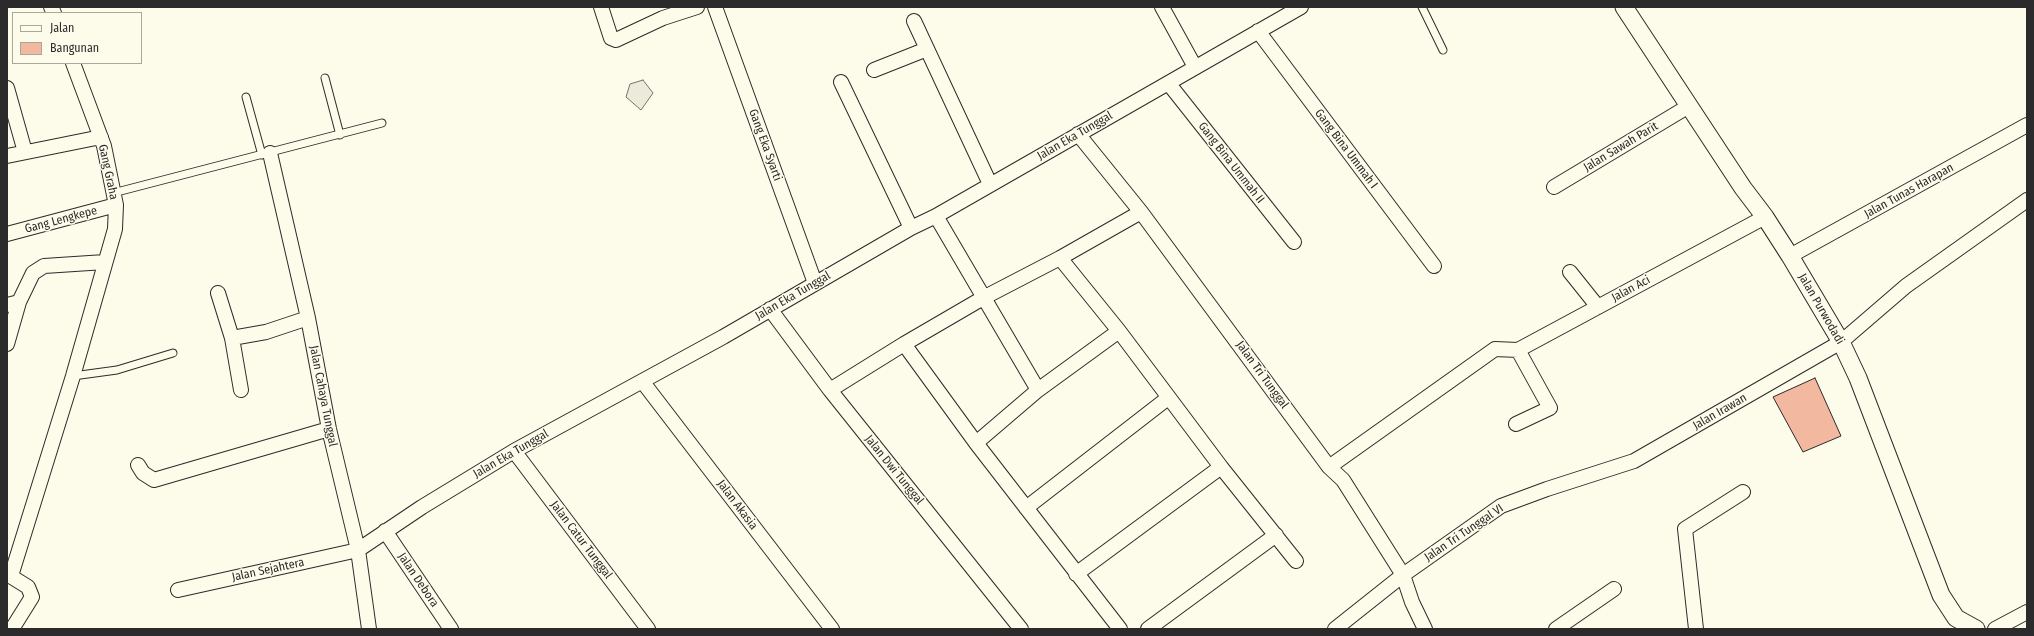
<!DOCTYPE html>
<style>
body{margin:0}
#map{position:relative;width:2034px;height:636px;overflow:hidden;background:#fdfbea;font-family:"Fira Sans Condensed",sans-serif}
canvas{display:block}
.frame{position:absolute;inset:0;border:8px solid #2b2b2b;pointer-events:none}
.legend{position:absolute;left:12px;top:12px;width:130px;height:52px;box-sizing:border-box;background:#fdfbea;border:1px solid #a9a89e;margin:0;padding:5px 7px;list-style:none;font-size:12px;color:#2b2b2b}
.legend li{display:flex;align-items:center;gap:8px;height:20px}
.legend b{width:20px;border:1px solid #a9a89e}
</style>
<div id="map">
<canvas width="2034" height="636"></canvas>
<div class="frame"></div>
<ul class="legend">
<li><b style="height:5px;background:#fdfbea"></b>Jalan</li>
<li><b style="height:11px;background:#f2b8a0"></b>Bangunan</li>
</ul>
</div>
<script>
const g = document.querySelector('canvas').getContext('2d');
g.lineJoin = 'round';
function fillPath(path, color) { g.fillStyle = color; g.fill(path, 'evenodd'); }
const poly = rows => new Path2D(rows.map(r => 'M' + r).join(''));
function strokePath(path, color, width, dash) { g.strokeStyle = color; g.lineWidth = width; g.lineCap = dash ? 'butt' : 'round'; g.setLineDash(dash || []); g.stroke(path); }
function label(font, color, halo, rows, align = 'center') {
  g.font = font + ' "Fira Sans Condensed",sans-serif'; g.lineWidth = 3; g.setLineDash([]); g.textBaseline = 'middle'; g.strokeStyle = halo; g.fillStyle = color; for (const [text, x, y, turn = 0] of rows) {
    g.save(); g.translate(x, y); g.rotate((+turn || 0) * Math.PI / 180); g.textAlign = isNaN(turn) ? turn : align; if (halo) g.strokeText(text, 0, 0); g.fillText(text, 0, 0); g.restore();
  }
}
const green = poly([
 [643,80,653,93,641,110,626,97,630,84,643,80]
]);
fillPath(green, '#ecebdb');
strokePath(green, '#74746e', 1);
const building = poly([
 [1815,378,1841,436,1803,452,1773,397,1815,378]
]);
fillPath(building, '#f2b8a0');
strokePath(building, '#2b2b2b', 1);
const service = poly([
 [1422,7,1443,50],
 [325,78,340,135],
 [246,97,262,155],
 [113,193,382,123],
 [73,376,117,370,173,353]
]);
const minor = poly([
 [51,7,54,13],
 [601,7,611,38,616,40,663,18,697,7],
 [715,7,815,283],
 [1162,7,1195,67],
 [914,21,990,184],
 [1258,31,1434,266],
 [874,70,927,49],
 [841,82,911,228],
 [1169,84,1294,242],
 [7,88,25,152],
 [1078,134,1141,212,1329,467,1343,480,1403,575,1412,602,1425,629],
 [270,153,308,318,329,429,358,550,369,629],
 [7,156,101,137],
 [1554,187,1689,106],
 [936,216,1038,390],
 [7,234,116,205],
 [1790,256,2027,125],
 [1060,258,1119,331,1221,467,1296,561],
 [1570,272,1598,307],
 [218,293,232,338,241,390],
 [7,305,19,302,33,273,44,266,105,262],
 [770,309,830,390,1021,629],
 [232,338,266,332,308,318],
 [7,344,19,302],
 [904,344,976,443,1120,629],
 [642,381,832,629],
 [830,390,904,344,983,298,1060,258,1141,212],
 [1516,424,1550,408,1518,350],
 [976,443,1038,390,1119,331],
 [514,451,648,629],
 [138,465,143,473,154,480,329,429],
 [1329,467,1495,349,1518,350,1765,217],
 [1026,508,1168,398],
 [385,531,451,629],
 [7,574,28,587,32,597,12,629],
 [1076,574,1221,467],
 [11,576,73,376,115,229,116,205,104,146,73,63],
 [178,590,358,550,422,507,514,451,723,337,911,228,936,216,1301,7],
 [1148,629,1276,535],
 [1335,629,1403,575,1501,506,1547,489,1634,461,1841,342,1906,286,2027,200],
 [1556,629,1614,589],
 [1696,629,1685,529,1743,492],
 [1995,629,2027,612]
]);
const tertiary = poly([
 [1624,7,1743,188,1765,217,1790,256,1841,342,1858,378,1941,595,1956,618,1976,629]
]);
strokePath(service, '#2b2b2b', 9);
strokePath(minor, '#2b2b2b', 16);
strokePath(tertiary, '#2b2b2b', 19);
strokePath(service, '#fdfbea', 7);
strokePath(minor, '#fdfbea', 14);
strokePath(tertiary, '#fdfbea', 17);
label('12px', '#2b2b2b', '#fdfbea', [
 ["Jalan Eka Tunggal",1075,136,-30],
 ["Gang Eka Syarti",765,145,70],
 ["Jalan Sawah Parit",1621,147,-31],
 ["Gang Bina Ummah I",1346,149,53],
 ["Gang Bina Ummah II",1231,163,52],
 ["Gang Graha",108,172,78],
 ["Jalan Tunas Harapan",1909,191,-29],
 ["Gang Lengkepe",61,220,-15],
 ["Jalan Aci",1631,289,-28],
 ["Jalan Eka Tunggal",793,296,-30],
 ["Jalan Purwodadi",1821,309,60],
 ["Jalan Tri Tunggal",1262,375,54],
 ["Jalan Cahaya Tunggal",323,396,79],
 ["Jalan Irawan",1720,412,-30],
 ["Jalan Eka Tunggal",511,454,-30],
 ["Jalan Dwi Tunggal",894,470,51],
 ["Jalan Akasia",737,505,53],
 ["Jalan Tri Tunggal VI",1464,533,-34],
 ["Jalan Catur Tunggal",581,540,53],
 ["Jalan Sejahtera",268,570,-12],
 ["Jalan Debora",418,580,56]
]);
</script>
